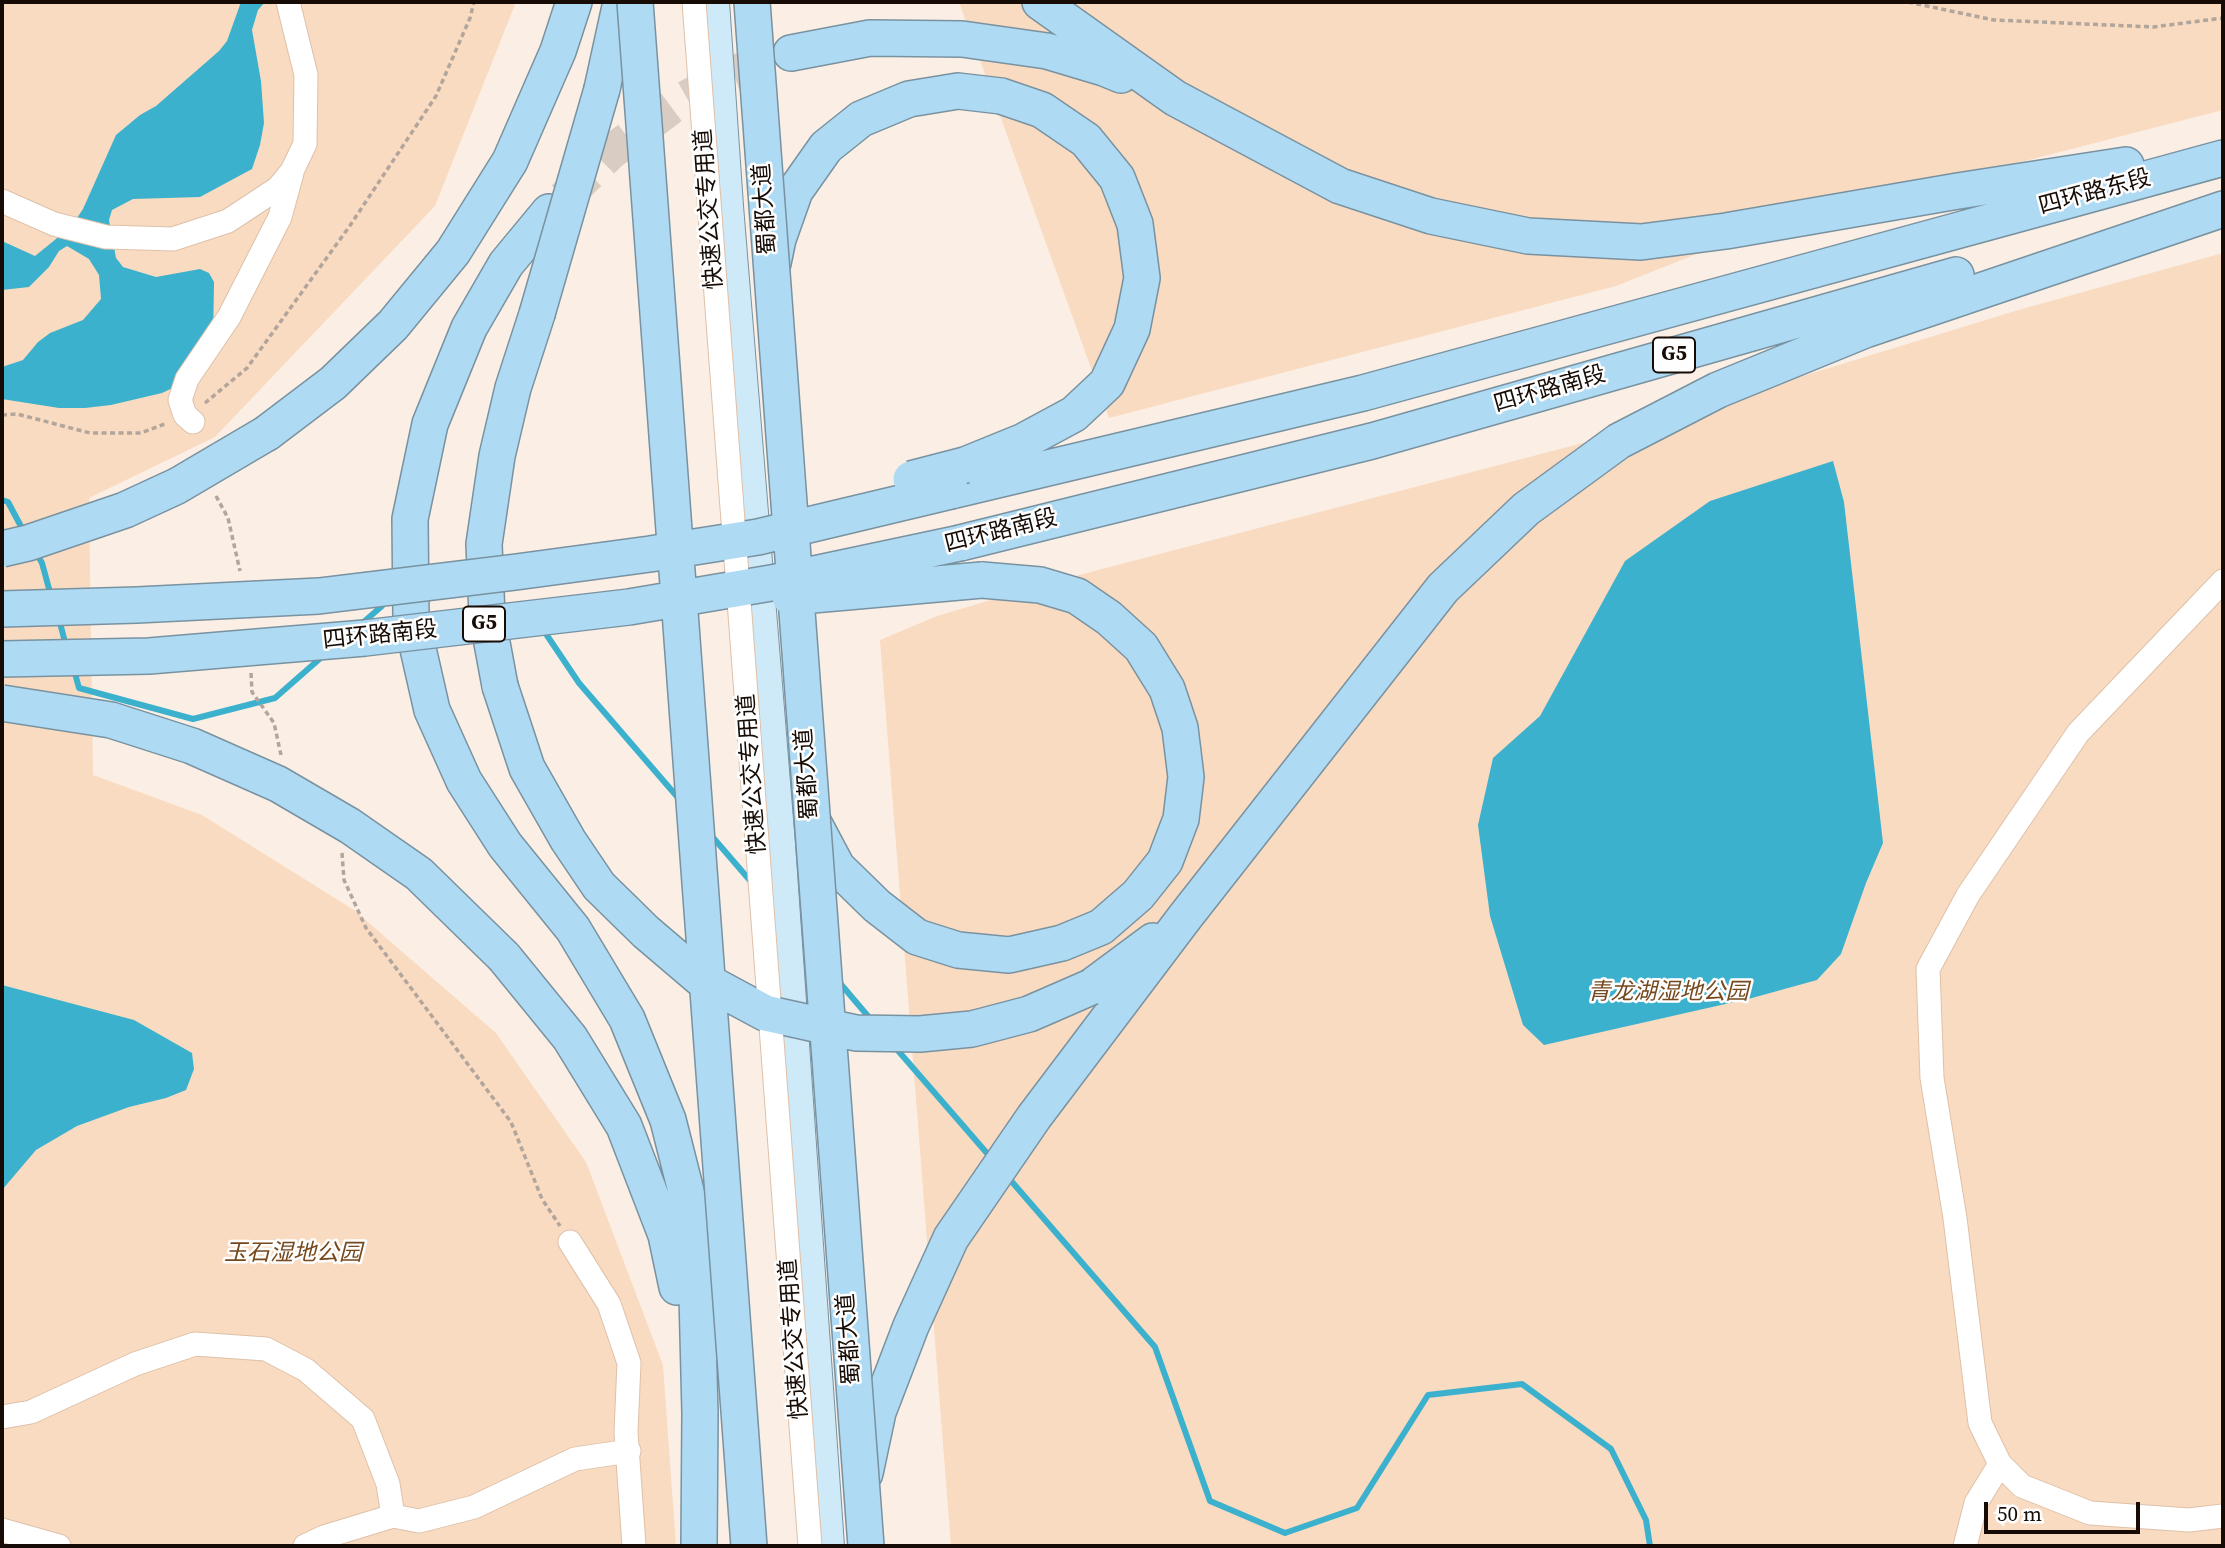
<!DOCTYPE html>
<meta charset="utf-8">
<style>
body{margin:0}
#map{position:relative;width:2225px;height:1548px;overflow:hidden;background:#fbefe5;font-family:"Source Serif 4",serif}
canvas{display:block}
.frame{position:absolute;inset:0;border:4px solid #160c05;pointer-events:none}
.scale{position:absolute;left:1984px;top:1502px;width:156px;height:32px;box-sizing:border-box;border:4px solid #160c05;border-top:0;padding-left:9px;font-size:21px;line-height:24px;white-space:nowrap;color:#160c05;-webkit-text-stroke:5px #fefefe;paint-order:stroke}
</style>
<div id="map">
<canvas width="2225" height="1548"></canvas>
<div class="frame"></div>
<div class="scale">50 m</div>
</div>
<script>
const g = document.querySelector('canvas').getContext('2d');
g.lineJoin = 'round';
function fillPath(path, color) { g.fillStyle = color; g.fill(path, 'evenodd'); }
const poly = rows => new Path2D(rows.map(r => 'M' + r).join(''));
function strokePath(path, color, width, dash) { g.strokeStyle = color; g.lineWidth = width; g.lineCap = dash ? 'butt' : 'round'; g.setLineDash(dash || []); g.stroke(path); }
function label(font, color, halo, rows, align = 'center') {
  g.font = font + ' "Source Serif 4","Noto Sans SC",serif'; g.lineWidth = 5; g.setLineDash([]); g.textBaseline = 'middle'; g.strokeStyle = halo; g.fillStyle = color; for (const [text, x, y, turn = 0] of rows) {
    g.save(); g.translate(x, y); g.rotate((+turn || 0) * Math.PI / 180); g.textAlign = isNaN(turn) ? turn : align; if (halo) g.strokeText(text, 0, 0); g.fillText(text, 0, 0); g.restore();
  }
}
fillPath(poly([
 [2,2,516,2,435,206,215,437,89,498,93,775,202,815,354,910,496,1033,586,1162,663,1365,676,1546,2,1546],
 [959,2,2223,2,2223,110,1757,230,1616,286,1109,418],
 [2223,253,2223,1546,951,1546,880,640,937,616,1045,584,1594,440,2015,311]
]), '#f9dbc1');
fillPath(poly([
 [241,2,265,2,258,10,252,30,261,81,264,123,260,145,252,169,200,197,133,199,112,210,109,220,116,258,123,267,156,277,200,269,209,273,214,282,213,341,177,386,162,393,111,405,85,408,59,408,2,399,2,367,23,360,38,342,50,333,83,320,101,299,99,275,89,259,67,246,59,251,49,267,29,287,2,290,2,241,35,256,56,239,77,218,83,209,116,135,140,115,156,106,219,51,227,41],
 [1833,461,1844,502,1883,843,1866,883,1841,954,1817,980,1752,998,1544,1045,1523,1025,1490,916,1478,825,1493,758,1540,716,1625,561,1710,501],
 [2,985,134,1020,192,1053,194,1069,186,1090,166,1098,129,1107,77,1126,36,1150,2,1190]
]), '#3cb1cd');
strokePath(poly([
 [2,500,8,502,24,532],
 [36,553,42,563,51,596],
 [59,619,66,646],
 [359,626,382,606],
 [542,628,579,683,680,800],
 [74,670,79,688,193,719,275,698,324,655],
 [710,834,753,884],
 [839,982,873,1022],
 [894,1046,992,1159],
 [1006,1175,1155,1347,1210,1501,1285,1533,1357,1508,1428,1395,1522,1384,1611,1449,1646,1520,1650,1546]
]), '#3cb1cd', 6);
strokePath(poly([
 [564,198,611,152,674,105,727,75,791,53]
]), '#d9cdc3', 35, [35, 18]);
const minor = poly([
 [2,201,54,224,106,237,173,239,228,221,278,188,292,171,305,144,306,75,288,2],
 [193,422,185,415,180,400,187,379,229,317,280,217,292,173],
 [2223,581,2078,733,1968,895,1928,969,1932,1078,1955,1218,1980,1423,2000,1464,2022,1486,2090,1513,2189,1520,2223,1516],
 [570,1242,609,1304,629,1363,626,1432,634,1546],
 [2,1417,31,1412,135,1364,195,1344,266,1349,306,1370,363,1419,388,1484,393,1516],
 [2,1530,59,1546],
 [305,1546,324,1537,393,1516,419,1521,474,1507,575,1459,629,1451],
 [1965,1546,1976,1503,2000,1464]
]);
const major = poly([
 [714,2,728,206,780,844,829,1546]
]);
const highway = poly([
 [1040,2,1175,98,1340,186,1431,216,1528,236,1641,242,1726,231,1958,191,2126,165],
 [791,53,870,38,962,39,1047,51,1104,68,1121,75],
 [602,89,621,2],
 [549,212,506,264,469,328,430,424,410,519,411,618,432,710,464,781,505,845,573,929,627,1019,668,1120,688,1199,697,1296,700,1413,699,1546],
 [773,263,778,239,795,191,826,147,861,119,909,99,958,91,1001,96,1042,110,1086,140,1117,178,1135,224,1142,278,1132,329,1107,383,1074,414,1024,441,965,465],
 [267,433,333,383,393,325,453,252,510,161,558,51,574,2],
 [951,491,1363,393,2223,158],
 [960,543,1372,441,1956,275],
 [500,686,487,616,484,544,497,456,513,388,537,314],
 [811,818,837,867,877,906,917,937,958,950,1009,955,1062,943,1101,927,1138,895,1165,861,1181,819,1186,777,1180,728,1167,689,1141,647,1109,618,1077,596,1040,585,982,580],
 [504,957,570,1038,624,1126,666,1235,677,1287],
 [1091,987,1153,941],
 [865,1473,878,1412,911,1326,951,1238,1034,1117,1185,917,1443,588,1526,509,1619,441,1718,390,1865,330,2223,209]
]);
strokePath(minor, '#dec1a9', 25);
strokePath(major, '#7992a0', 32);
strokePath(highway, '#7992a0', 38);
strokePath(poly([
 [1908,2,1994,20,2153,27,2223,18],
 [205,403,247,368,349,227,436,96,470,18,474,2],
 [2,415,17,414,90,433,141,433,167,423],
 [216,496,228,518,240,571],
 [251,673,252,692,274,723,281,755],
 [342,853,344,880,366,928,511,1122,542,1199,560,1226]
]), '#b1a59c', 3.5, [5, 3.5]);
strokePath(minor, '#fff', 23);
strokePath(major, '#cee9f8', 30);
strokePath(highway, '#aedaf4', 35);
const minorBridge = poly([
 [694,2,810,1546]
]);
const highwayBridge = poly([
 [635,2,749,1546],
 [752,2,866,1546],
 [537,314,602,89],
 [911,479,965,465],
 [2,549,28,543,125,510,177,486,267,433],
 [790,597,982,580],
 [2,609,137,605,319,596,516,572,650,554,758,537,951,491],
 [2,659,149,656,365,638,629,607,771,583,960,543],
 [500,686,527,768,568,840,599,886,646,932,700,978,765,1013,856,1033,920,1034,972,1029,1029,1014,1091,987],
 [2,703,111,720,192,746,278,784,350,826,419,874,504,957]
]);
strokePath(minorBridge, '#dec1a9', 25, []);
strokePath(highwayBridge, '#7992a0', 38, []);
strokePath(minorBridge, '#fff', 23);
strokePath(highwayBridge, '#aedaf4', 35);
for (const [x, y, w] of [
 [1674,355,42],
 [484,624,42]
]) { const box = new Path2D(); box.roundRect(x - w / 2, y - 17.5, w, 35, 5); g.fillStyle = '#fefefe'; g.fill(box); strokePath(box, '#160c05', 2); }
label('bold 21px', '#160c05', null, [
 ["G5",1674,355],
 ["G5",484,624]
]);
label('23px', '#160c05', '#fefefe', [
 ["四环路东段",2095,193,-15],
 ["快速公交专用道",710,209,-94],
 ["蜀都大道",766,209,-94],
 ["四环路南段",1550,390,-16],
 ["四环路南段",1001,532,-14],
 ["四环路南段",380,636,-6],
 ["快速公交专用道",753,774,-94],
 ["蜀都大道",808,774,-94],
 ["快速公交专用道",795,1339,-94],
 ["蜀都大道",850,1339,-94]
]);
label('italic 23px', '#75491d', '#fefefe', [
 ["青龙湖湿地公园",1668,993],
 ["玉石湿地公园",293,1254]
]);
</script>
